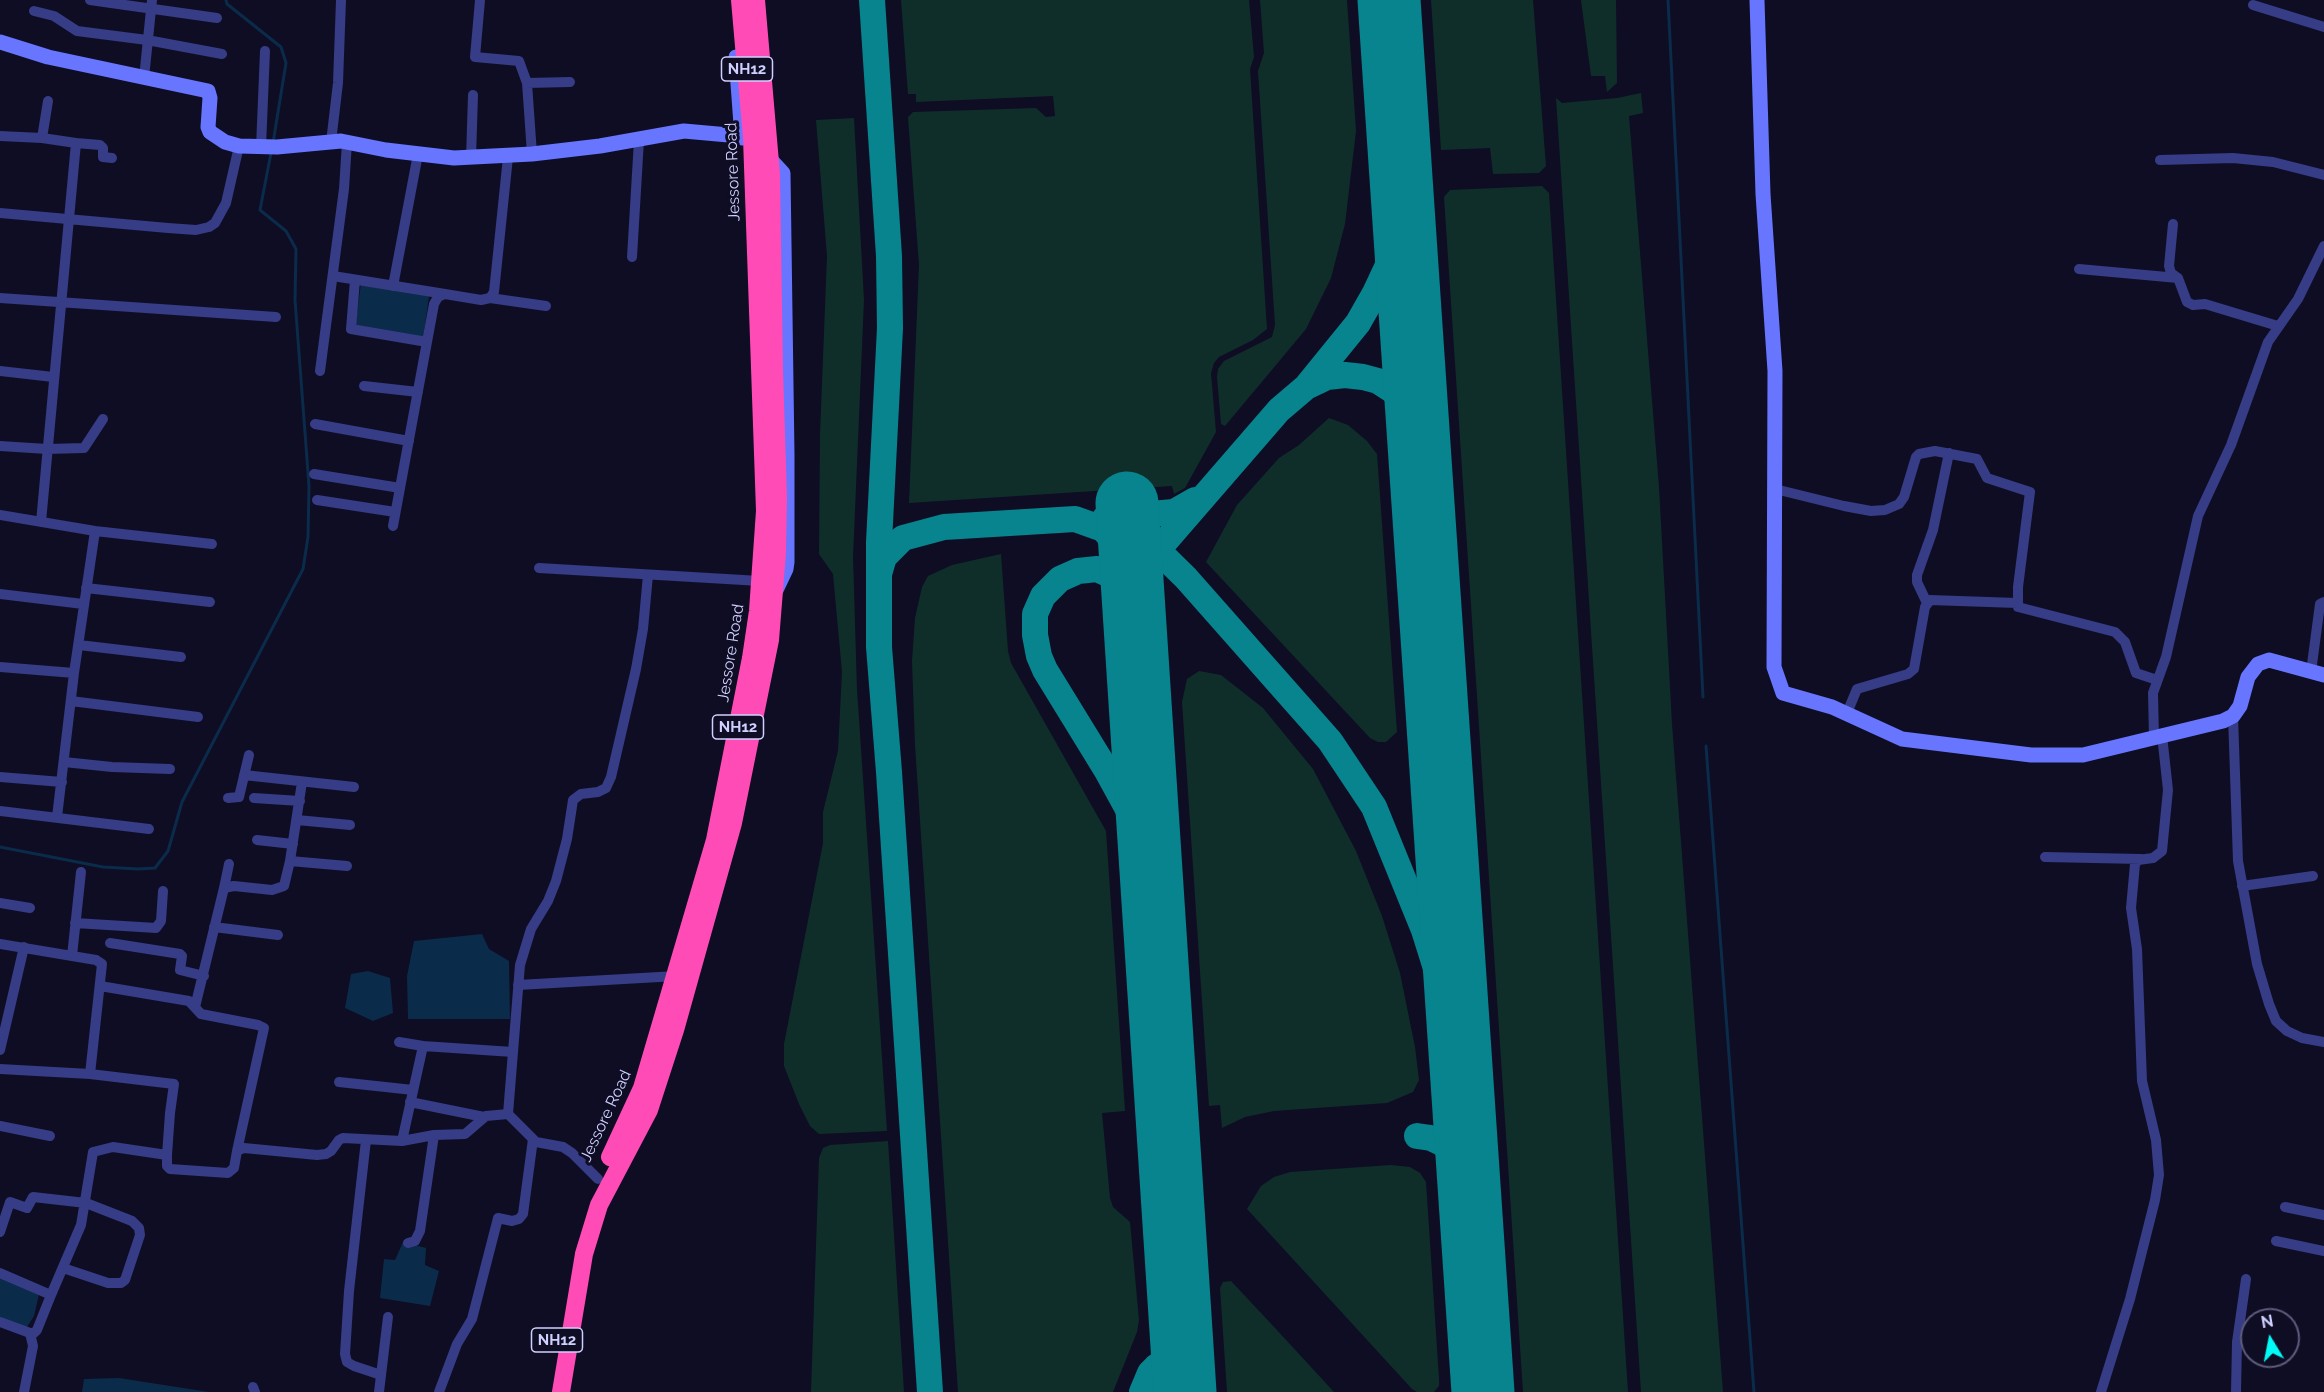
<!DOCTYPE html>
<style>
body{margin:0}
#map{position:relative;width:2324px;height:1392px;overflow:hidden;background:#0e0d24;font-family:Raleway,sans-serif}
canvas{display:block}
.north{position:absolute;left:2240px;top:1308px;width:60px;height:60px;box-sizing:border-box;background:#0e0d24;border:2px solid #5c5b7c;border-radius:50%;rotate:350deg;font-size:16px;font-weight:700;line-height:24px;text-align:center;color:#d0d0ff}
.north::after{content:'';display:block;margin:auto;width:21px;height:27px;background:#00fbf7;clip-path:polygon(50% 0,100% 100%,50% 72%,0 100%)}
</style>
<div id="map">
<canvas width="2324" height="1392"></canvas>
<div class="north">N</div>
</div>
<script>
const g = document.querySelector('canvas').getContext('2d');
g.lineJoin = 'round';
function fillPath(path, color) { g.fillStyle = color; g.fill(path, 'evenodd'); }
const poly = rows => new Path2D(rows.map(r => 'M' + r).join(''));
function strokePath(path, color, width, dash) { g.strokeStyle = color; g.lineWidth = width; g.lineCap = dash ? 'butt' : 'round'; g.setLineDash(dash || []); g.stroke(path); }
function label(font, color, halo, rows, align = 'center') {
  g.font = font + ' Raleway,sans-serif'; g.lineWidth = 6; g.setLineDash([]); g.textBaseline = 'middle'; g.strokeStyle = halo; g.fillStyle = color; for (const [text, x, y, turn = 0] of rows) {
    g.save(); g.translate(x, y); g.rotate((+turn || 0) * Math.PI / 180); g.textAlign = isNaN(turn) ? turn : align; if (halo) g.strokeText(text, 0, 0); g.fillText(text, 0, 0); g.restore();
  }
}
fillPath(poly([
 [901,0,1249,0,1254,57,1250,69,1267,329,1253,340,1219,357,1214,363,1211,373,1216,432,1185,488,1174,494,1172,486,909,503,919,265,908,117,913,112,1036,108,1046,117,1055,116,1053,96,916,102,916,94,908,94],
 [1260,0,1347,0,1356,131,1345,224,1331,278,1306,329,1225,426,1221,424,1217,377,1218,369,1224,361,1272,337,1275,325,1258,71,1264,53],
 [1431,0,1533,0,1546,166,1539,173,1493,174,1490,148,1441,150],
 [1581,0,1616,0,1617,83,1607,92,1605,76,1591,76],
 [1641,93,1643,113,1629,116,1659,487,1672,724,1723,1392,1641,1392,1556,98,1562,103,1617,98],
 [854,118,864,300,853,557,857,690,887,1131,819,1134,810,1126,799,1104,784,1066,784,1044,823,843,823,812,838,751,842,672,833,574,819,554,820,434,827,256,816,120],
 [1542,186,1549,193,1628,1392,1523,1392,1444,197,1450,190],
 [1329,418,1348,425,1367,441,1377,454,1397,732,1386,742,1378,742,1370,738,1206,562,1237,505,1279,458,1299,445],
 [1001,554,1008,651,1011,663,1106,831,1125,1111,1102,1113,1110,1198,1113,1207,1130,1222,1139,1320,1137,1332,1113,1392,958,1392,915,745,912,661,915,618,922,587,928,576,952,565],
 [1199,671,1221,675,1263,708,1313,769,1356,851,1382,916,1400,973,1415,1047,1419,1080,1413,1092,1387,1103,1274,1111,1245,1117,1222,1128,1220,1105,1209,1106,1182,702,1187,679],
 [888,1141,904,1392,811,1392,819,1158,823,1148,830,1145],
 [1391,1165,1410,1167,1420,1173,1426,1182,1439,1379,1439,1386,1434,1392,1417,1392,1412,1389,1247,1209,1261,1186,1274,1177,1290,1172],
 [1231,1281,1276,1329,1334,1392,1227,1392,1220,1288,1223,1282]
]), '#102e29');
fillPath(poly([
 [361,283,429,296,423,339,355,328],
 [482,934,489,949,509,961,510,1019,408,1019,407,976,414,941],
 [368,971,390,978,393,1013,373,1021,345,1008,351,974],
 [403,1242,426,1248,425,1265,439,1271,430,1306,380,1298,384,1259,395,1260],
 [0,1272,40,1290,34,1316,27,1327,0,1320],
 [119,1378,209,1392,82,1392,84,1379]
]), '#0b2b4a');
strokePath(poly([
 [226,0,227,4,281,47,286,63,273,143],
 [1668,0,1703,697],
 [1706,746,1754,1392],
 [0,847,103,867,138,869,155,868,168,851,182,802,303,569,308,537,309,486,295,300,296,249,286,231,260,210,271,153]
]), '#0b2b4a', 3);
strokePath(poly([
 [872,0,889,256,890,328,879,542,879,647,889,772,930,1392],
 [1306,387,1327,377,1345,375,1363,377,1378,381,1392,390,1403,402,1418,431],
 [1115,517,1174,512,1195,500],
 [1105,518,1133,526,1186,578,1330,741,1374,807,1424,930,1445,997,1462,1074],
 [879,574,884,557,903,538,944,527,1075,519,1103,529,1124,553,1134,599],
 [1135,618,1126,592,1112,576,1097,569,1078,571,1060,579,1043,596,1035,614,1035,635,1039,656,1045,670,1107,771,1147,844,1153,891],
 [1136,621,1138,596,1145,570,1156,552,1279,410,1306,387,1358,323,1375,293,1389,263,1397,239,1402,200],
 [1417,1136,1431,1138,1450,1147,1463,1165,1469,1181],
 [1142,1392,1150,1373,1157,1366,1169,1368,1179,1376,1182,1392]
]), '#07848e', 26);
strokePath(poly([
 [1389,0,1483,1392],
 [1127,503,1185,1392]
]), '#07848e', 63);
strokePath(poly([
 [90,0,217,18],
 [480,0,475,57,519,61,527,83],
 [2253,5,2324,27],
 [34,11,54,16,77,31,147,40,222,54],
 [144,78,152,0],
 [0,136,42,138],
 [331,142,338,83,341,0],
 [76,143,100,145,103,148,103,157,112,158],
 [261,147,265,51],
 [532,154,527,83,570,82],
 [471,158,473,95],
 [2160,160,2233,158,2273,162,2324,175],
 [0,213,168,228,196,230,209,227,215,223,226,203,239,146],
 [2173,224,2169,266,2171,273,2178,278,2187,302,2193,305,2205,304,2278,326],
 [632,257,639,140],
 [2079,269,2178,278],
 [333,276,445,294],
 [355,280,351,329,427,342],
 [393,286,418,154],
 [0,298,276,317],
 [490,298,546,306],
 [0,371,53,377],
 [320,371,344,189,347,142],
 [364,386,418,392],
 [315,424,409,441],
 [0,446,47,449,84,448,103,419],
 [314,474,400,488],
 [1775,489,1844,506,1871,511,1885,510,1899,504,1904,497,1916,457,1919,454,1935,451,1977,459,1987,478,2030,492,2018,587,2018,607,2115,632,2125,642,2136,673,2157,680],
 [317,500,395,512],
 [0,515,95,531,212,544],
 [41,522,76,143,42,138,48,101],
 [393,526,434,304,438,297,445,294,481,300,490,298,494,292,508,157],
 [539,568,760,581],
 [86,588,210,602],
 [0,594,83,604],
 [1927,603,1917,582,1917,575,1933,530,1949,453],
 [79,645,181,657],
 [0,667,74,673,95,531],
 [2311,672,2320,604,2324,602],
 [71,701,198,717],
 [1847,713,1857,689,1908,674,1914,669,1925,607,1930,600,2017,603],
 [2233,716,2238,861,2257,964,2269,1004,2276,1021,2287,1031,2302,1038,2324,1042],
 [2154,738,2153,693,2166,657,2198,516,2231,445,2268,342,2298,299,2324,246],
 [64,762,112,767,170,769],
 [244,775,354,787],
 [0,777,62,782],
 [228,798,239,797,249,755],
 [254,798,300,801],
 [0,811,149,829],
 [57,817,74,673],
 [297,820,350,825],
 [257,840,293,844],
 [2045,857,2141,859],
 [290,861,347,866],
 [2242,886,2313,876],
 [224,888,229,864],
 [0,903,30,908],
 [75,923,156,928,161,921,163,891],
 [214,927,278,935],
 [110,943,180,954,182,956,180,970,204,976],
 [0,944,96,960,102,964,90,1074],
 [72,956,81,872],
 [518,985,677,976],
 [100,986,189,1001,201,1014,258,1025,264,1028,237,1151],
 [195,1007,224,888,234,886,272,890,284,886,290,861,302,782],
 [399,1042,423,1046,513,1052],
 [0,1050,24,947],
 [0,1069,90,1074,174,1084,170,1113,167,1155,113,1147,93,1152,81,1225,51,1295,0,1273],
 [339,1082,413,1090],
 [410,1102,484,1117],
 [0,1126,50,1136],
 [366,1140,349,1291,345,1354,347,1362,354,1366,381,1375],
 [402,1141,423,1046],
 [167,1155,167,1166,170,1169,228,1173,234,1168,237,1151,244,1148,317,1155,326,1154,331,1151,339,1140,343,1138,402,1141,434,1135,465,1134,486,1116,508,1114],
 [598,1179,572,1153,563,1147,536,1142,508,1114,520,965,531,929,548,901,556,881,567,839,573,800,581,794,598,792,606,788,611,777,636,669,643,629,648,575],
 [2285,1207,2324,1215],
 [0,1232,10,1202,27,1208,33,1197,86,1203,132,1221,139,1228,140,1235,125,1280,121,1283,108,1283,63,1268],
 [2276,1241,2324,1251],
 [408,1243,415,1241,420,1231,434,1135],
 [0,1322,30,1333,34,1333,37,1330,51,1295],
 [253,1387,255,1392],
 [24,1392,33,1346,30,1333],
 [379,1392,388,1317],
 [439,1392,457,1344,472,1319,498,1218,512,1221,519,1219,523,1214,533,1139],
 [2101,1392,2130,1299,2155,1200,2159,1175,2156,1140,2142,1081,2137,949,2131,908,2135,864,2138,860,2153,858,2162,851,2168,790,2162,735],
 [2236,1392,2237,1342,2246,1279]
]), '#363c85', 10);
strokePath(poly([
 [1757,0,1763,194,1775,371,1774,667,1783,693,1832,707,1902,739,2031,755,2083,755,2223,721,2233,716,2240,706,2248,677,2258,664,2269,660,2324,675],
 [0,42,48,57,208,91,210,98,208,127,210,132,225,142,239,146,277,147,341,141,386,150,454,158,532,154,600,146,684,131,762,138],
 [736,57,742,138],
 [771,160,783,173,787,455,787,562,786,569,776,590]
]), '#6775ff', 15);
strokePath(poly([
 [610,1157,642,1088,715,840,751,658,758,611,765,511,752,138,740,0],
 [561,1392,584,1254,599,1205,649,1110,675,1030,733,823,770,640,777,553,778,497,774,369,771,174,756,0]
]), '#ff4bb6', 18);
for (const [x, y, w] of [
 [747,69,51],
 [738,727,51],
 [557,1340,51]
]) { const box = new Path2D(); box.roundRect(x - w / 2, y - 12, w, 24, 4.5); g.fillStyle = '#0e0d24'; g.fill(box); strokePath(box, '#d0d0ff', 1.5); }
label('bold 15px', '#d0d0ff', null, [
 ["NH12",747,69],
 ["NH12",738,727],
 ["NH12",557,1340]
]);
label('16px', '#d0d0ff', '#0e0d24', [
 ["Jessore Road",733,172,-92],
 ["Jessore Road",731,653,-81],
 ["Jessore Road",606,1116,-65]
]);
</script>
